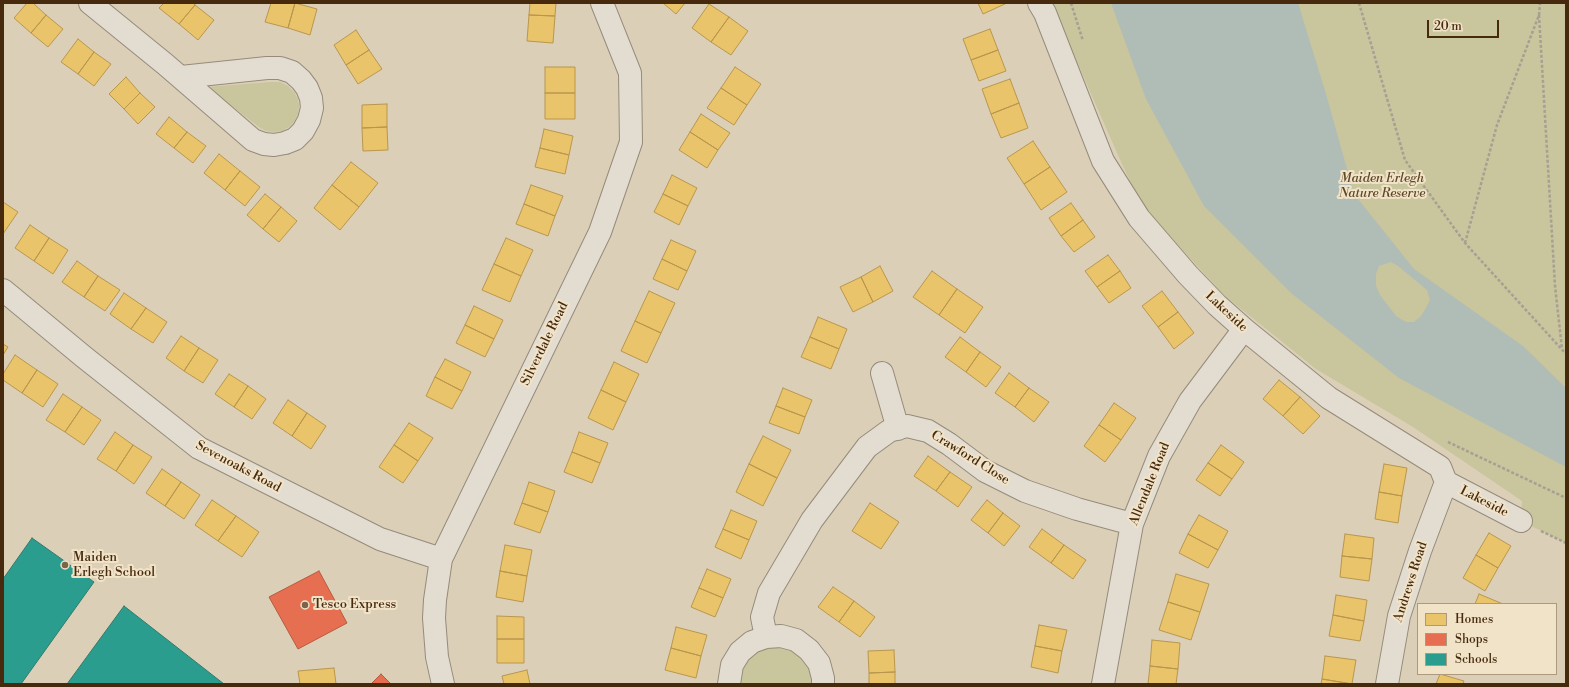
<!DOCTYPE html>
<style>
body{margin:0}
#map{position:relative;width:1569px;height:687px;overflow:hidden;background:#dbcfb8;font-family:"Libre Bodoni",serif}
canvas{display:block}
.frame{position:absolute;inset:0;border:4px solid #472a0e;pointer-events:none}
.legend{position:absolute;left:1417px;top:603px;width:140px;height:72px;box-sizing:border-box;background:#f1e3c8;border:1px solid #ad997e;margin:0;padding:5px 7px;list-style:none;font-size:12px;color:#472a0e}
.legend li{display:flex;align-items:center;gap:8px;height:20px}
.legend b{width:20px;border:1px solid #ad997e}
.scale{position:absolute;left:1427px;top:20px;width:72px;height:18px;box-sizing:border-box;border:2px solid #472a0e;border-top:0;padding-left:5px;font-size:12px;line-height:14px;white-space:nowrap;color:#472a0e;-webkit-text-stroke:3px #f1e3c8;paint-order:stroke}
</style>
<div id="map">
<canvas width="1569" height="687"></canvas>
<div class="frame"></div>
<ul class="legend">
<li><b style="height:11px;background:#e9c46a"></b>Homes</li>
<li><b style="height:11px;background:#e76f51"></b>Shops</li>
<li><b style="height:11px;background:#2a9d8f"></b>Schools</li>
</ul>
<div class="scale">20 m</div>
</div>
<script>
const g = document.querySelector('canvas').getContext('2d');
g.lineJoin = 'round';
function fillPath(path, color) { g.fillStyle = color; g.fill(path, 'evenodd'); }
const poly = rows => new Path2D(rows.map(r => 'M' + r).join(''));
function strokePath(path, color, width, dash) { g.strokeStyle = color; g.lineWidth = width; g.lineCap = dash ? 'butt' : 'round'; g.setLineDash(dash || []); g.stroke(path); }
function label(font, color, halo, rows, align = 'center') {
  g.font = font + ' "Libre Bodoni",serif'; g.lineWidth = 4; g.setLineDash([]); g.textBaseline = 'middle'; g.strokeStyle = halo; g.fillStyle = color; for (const [text, x, y, turn = 0] of rows) {
    g.save(); g.translate(x, y); g.rotate((+turn || 0) * Math.PI / 180); g.textAlign = isNaN(turn) ? turn : align; if (halo) g.strokeText(text, 0, 0); g.fillText(text, 0, 0); g.restore();
  }
}
fillPath(poly([
 [1051,3,1566,3,1566,543,1521,521,1522,501,1413,427,1316,369,1225,296,1175,242,1140,202,1122,164],
 [271,82,280,82,288,86,294,92,298,99,299,106,298,114,294,122,289,127,282,131,274,132,266,131,259,127,207,87],
 [780,641,809,658,816,684,734,684,741,659]
]), '#c9c59c');
fillPath(poly([
 [1111,3,1298,3,1326,94,1354,194,1414,269,1523,346,1566,388,1566,467,1399,378,1291,293,1204,206,1146,99],
 [1391,262,1398,266,1427,290,1430,300,1426,308,1421,316,1414,322,1406,322,1396,316,1380,295,1376,286,1376,274,1379,266]
]), '#b0bdb6');
const homes = poly([
 [27,3,33,3,46,15,31,33,14,18,27,3],
 [164,3,193,3,195,5,179,24,159,8,164,3],
 [271,3,295,3,288,28,265,22,271,3],
 [295,3,317,9,310,35,288,28,295,3],
 [530,3,556,3,555,16,529,15,530,3],
 [663,3,685,3,676,14,663,3],
 [978,3,1007,3,983,14,978,3],
 [709,4,729,17,711,42,692,28,709,4],
 [195,5,214,20,198,40,179,24,195,5],
 [46,15,63,29,48,47,31,33,46,15],
 [529,15,555,16,553,43,527,41,529,15],
 [729,17,748,31,731,55,711,42,729,17],
 [990,29,998,50,971,60,963,39,990,29],
 [356,30,369,50,346,65,334,45,356,30],
 [78,39,94,52,78,74,61,62,78,39],
 [369,50,382,69,358,84,346,65,369,50],
 [998,50,1006,71,979,81,971,60,998,50],
 [94,52,111,64,94,86,78,74,94,52],
 [545,67,575,67,575,93,545,93,545,67],
 [735,67,761,84,747,105,721,88,735,67],
 [126,77,140,93,124,109,109,94,126,77],
 [1010,79,1019,103,991,114,982,89,1010,79],
 [721,88,747,105,734,125,707,108,721,88],
 [140,93,155,107,138,124,124,109,140,93],
 [545,93,575,93,575,119,545,119,545,93],
 [1019,103,1028,128,1001,138,991,114,1019,103],
 [387,104,387,127,362,128,362,105,387,104],
 [701,114,730,133,718,150,690,132,701,114],
 [169,117,187,132,174,148,156,134,169,117],
 [387,127,388,150,363,151,362,128,387,127],
 [544,129,573,136,569,155,540,148,544,129],
 [187,132,206,146,193,163,174,148,187,132],
 [690,132,718,150,707,168,679,150,690,132],
 [1033,141,1050,167,1024,184,1007,158,1033,141],
 [540,148,569,155,565,174,535,167,540,148],
 [219,154,240,171,225,190,204,173,219,154],
 [351,162,378,183,359,207,332,185,351,162],
 [1050,167,1067,192,1041,210,1024,184,1050,167],
 [240,171,260,187,245,206,225,190,240,171],
 [672,175,697,188,688,206,663,194,672,175],
 [332,185,359,207,340,230,314,208,332,185],
 [531,185,563,196,555,216,524,204,531,185],
 [265,194,281,207,263,229,247,215,265,194],
 [663,194,688,206,679,225,654,212,663,194],
 [3,202,18,212,3,234,3,202],
 [1071,203,1083,220,1061,236,1049,218,1071,203],
 [524,204,555,216,548,236,516,224,524,204],
 [281,207,297,221,279,242,263,229,281,207],
 [1083,220,1095,237,1074,252,1061,236,1083,220],
 [30,225,49,238,34,261,15,248,30,225],
 [49,238,68,250,53,274,34,261,49,238],
 [506,238,533,250,521,276,494,264,506,238],
 [671,240,696,251,687,271,662,259,671,240],
 [1108,255,1120,271,1097,287,1085,271,1108,255],
 [662,259,687,271,678,290,653,279,662,259],
 [77,261,98,276,84,297,62,282,77,261],
 [494,264,521,276,510,302,482,290,494,264],
 [880,266,893,291,873,302,861,277,880,266],
 [932,271,957,289,939,315,913,297,932,271],
 [1120,271,1131,288,1109,303,1097,287,1120,271],
 [98,276,120,290,105,311,84,297,98,276],
 [861,277,873,302,853,312,840,287,861,277],
 [957,289,983,307,965,333,939,315,957,289],
 [649,291,675,303,661,333,635,321,649,291],
 [1162,291,1178,312,1158,327,1142,306,1162,291],
 [124,293,146,308,131,329,110,314,124,293],
 [474,306,503,320,494,339,465,325,474,306],
 [146,308,167,322,153,343,131,329,146,308],
 [1178,312,1194,333,1174,349,1158,327,1178,312],
 [818,317,847,329,839,349,810,337,818,317],
 [635,321,661,333,647,363,621,351,635,321],
 [465,325,494,339,485,357,456,343,465,325],
 [181,336,199,348,184,371,166,358,181,336],
 [810,337,839,349,831,369,801,357,810,337],
 [960,337,980,352,966,372,945,357,960,337],
 [3,344,8,347,3,355,3,344],
 [199,348,218,360,203,383,184,371,199,348],
 [980,352,1001,367,986,387,966,372,980,352],
 [15,355,37,370,22,393,3,380,3,374,15,355],
 [445,359,471,372,462,391,435,377,445,359],
 [614,362,639,374,626,402,601,390,614,362],
 [37,370,58,384,43,407,22,393,37,370],
 [1009,373,1029,388,1015,407,995,393,1009,373],
 [229,374,248,386,234,407,215,394,229,374],
 [435,377,462,391,452,409,426,396,435,377],
 [1279,380,1300,397,1283,416,1263,399,1279,380],
 [248,386,266,399,252,419,234,407,248,386],
 [783,388,812,400,805,417,776,406,783,388],
 [1029,388,1049,402,1034,422,1015,407,1029,388],
 [601,390,626,402,613,430,588,418,601,390],
 [63,394,82,407,65,432,46,420,63,394],
 [1300,397,1320,416,1303,434,1283,416,1300,397],
 [288,400,307,413,292,436,273,423,288,400],
 [1114,403,1136,418,1121,440,1099,425,1114,403],
 [776,406,805,417,799,434,769,423,776,406],
 [82,407,101,420,84,445,65,432,82,407],
 [307,413,326,426,311,449,292,436,307,413],
 [409,423,433,438,418,461,394,445,409,423],
 [1099,425,1121,440,1105,462,1084,446,1099,425],
 [115,432,133,445,116,471,97,459,115,432],
 [579,432,608,443,600,463,572,452,579,432],
 [763,436,791,450,777,478,749,464,763,436],
 [133,445,152,457,134,484,116,471,133,445],
 [394,445,418,461,403,483,379,467,394,445],
 [1221,445,1244,462,1232,479,1208,463,1221,445],
 [572,452,600,463,592,483,564,472,572,452],
 [928,456,950,472,936,491,914,476,928,456],
 [1208,463,1232,479,1220,496,1196,480,1208,463],
 [749,464,777,478,763,506,736,492,749,464],
 [1384,464,1407,468,1402,496,1379,492,1384,464],
 [162,469,181,482,165,506,146,493,162,469],
 [950,472,972,487,958,507,936,491,950,472],
 [181,482,200,495,184,519,165,506,181,482],
 [529,482,555,491,548,512,522,503,529,482],
 [1379,492,1402,496,1398,523,1375,519,1379,492],
 [212,500,236,516,218,541,195,525,212,500],
 [987,500,1003,513,988,533,971,520,987,500],
 [522,503,548,512,540,533,514,524,522,503],
 [870,503,899,522,881,549,852,531,870,503],
 [731,510,757,521,749,540,723,529,731,510],
 [1003,513,1020,526,1004,546,988,533,1003,513],
 [1199,515,1228,531,1218,550,1188,534,1199,515],
 [236,516,259,532,242,557,218,541,236,516],
 [723,529,749,540,741,559,715,547,723,529],
 [1042,529,1064,545,1051,563,1029,547,1042,529],
 [1489,533,1511,546,1498,568,1476,555,1489,533],
 [1188,534,1218,550,1208,568,1179,553,1188,534],
 [1345,534,1374,538,1372,559,1342,556,1345,534],
 [505,545,532,550,527,576,500,571,505,545],
 [1064,545,1086,560,1073,579,1051,563,1064,545],
 [1476,555,1498,568,1485,591,1463,578,1476,555],
 [1342,556,1372,559,1369,581,1340,577,1342,556],
 [707,569,731,579,723,598,699,588,707,569],
 [500,571,527,576,523,602,496,597,500,571],
 [1176,574,1209,584,1200,612,1168,602,1176,574],
 [833,587,854,601,839,622,818,607,833,587],
 [699,588,723,598,715,617,691,607,699,588],
 [1479,594,1503,604,1475,604,1479,594],
 [1336,595,1367,600,1364,621,1333,615,1336,595],
 [854,601,875,617,860,637,839,622,854,601],
 [1168,602,1200,612,1191,640,1159,630,1168,602],
 [1333,615,1364,621,1360,641,1329,636,1333,615],
 [497,616,524,617,524,639,497,639,497,616],
 [1039,625,1067,630,1062,651,1035,646,1039,625],
 [676,627,707,635,701,656,671,648,676,627],
 [497,639,524,639,524,663,497,663,497,639],
 [1152,640,1180,643,1178,669,1150,666,1152,640],
 [1035,646,1062,651,1058,673,1031,667,1035,646],
 [671,648,701,656,696,678,665,670,671,648],
 [894,650,895,672,869,673,868,651,894,650],
 [1325,656,1356,660,1352,684,1322,679,1325,656],
 [1150,666,1178,669,1176,684,1148,684,1150,666],
 [334,668,336,684,300,684,298,671,334,668],
 [527,670,530,684,504,684,502,676,527,670],
 [895,672,895,684,869,684,869,673,895,672],
 [1440,674,1464,681,1463,684,1436,684,1440,674],
 [1322,679,1352,684,1321,684,1322,679]
]);
fillPath(homes, '#e9c46a');
strokePath(homes, '#b8964e', 1);
const shops = poly([
 [319,571,347,623,298,649,269,597,319,571],
 [381,674,391,684,371,684,381,674]
]);
fillPath(shops, '#e76f51');
strokePath(shops, '#b75a3d', 1);
const schools = poly([
 [32,538,94,582,21,684,3,684,3,579,32,538],
 [124,606,224,684,67,684,124,606]
]);
fillPath(schools, '#2a9d8f');
strokePath(schools, '#337a68', 1);
const minor = poly([
 [90,3,165,64,253,140,264,144,274,145,285,143,295,139,303,131,309,120,312,108,311,98,307,88,301,80,292,72,280,68,267,68,181,77],
 [1039,3,1045,13,1103,161,1139,218,1188,275,1217,305,1244,329,1329,398,1440,467,1446,482,1521,521],
 [3,290,84,357,199,448,380,539,441,559],
 [882,373,898,429],
 [766,637,762,617,769,593,812,520,867,447,889,431,907,426,928,431,949,444,985,471,1025,491,1077,509,1132,524],
 [443,684,437,657,434,618,435,600,441,559,600,232,631,142,630,73,602,3],
 [729,684,732,665,740,652,752,642,766,637,781,636,796,640,809,650,819,663,823,678,823,684],
 [1103,684,1132,524,1159,456,1190,401,1244,329],
 [1387,684,1399,616,1420,551,1446,482]
]);
strokePath(minor, '#968b7a', 24);
strokePath(poly([
 [1071,3,1083,41],
 [1359,3,1405,160,1465,243,1566,354],
 [1539,15,1555,286,1562,349],
 [1465,243,1497,125,1539,15,1540,3],
 [1448,442,1566,498],
 [1541,531,1566,543]
]), '#a79f93', 2.5, [3, 2]);
strokePath(minor, '#e3ddd1', 22);
for (const [x, y, r, color] of [
 [65,565,4,"#7b644a"],
 [305,605,4,"#7b644a"]
]) { const dot = new Path2D(); dot.arc(x, y, r, 0, 2 * Math.PI); g.fillStyle = color; g.fill(dot); strokePath(dot, '#f1e3c8', 1.5); }
label('italic 13px', '#5e4726', '#f1e3c8', [
 ["Maiden Erlegh",1382,179],
 ["Nature Reserve",1382,194]
]);
label('13px', '#472a0e', '#f1e3c8', [
 ["Lakeside",1226,312,43],
 ["Silverdale Road",545,344,-64],
 ["Crawford Close",970,458,32],
 ["Sevenoaks Road",238,467,28],
 ["Allendale Road",1150,484,-68],
 ["Lakeside",1484,502,27],
 ["Andrews Road",1411,582,-72]
]);
label('13px', '#472a0e', '#f1e3c8', [
 ["Maiden",73,558],
 ["Erlegh School",73,573],
 ["Tesco Express",313,605]
], 'left');
</script>
